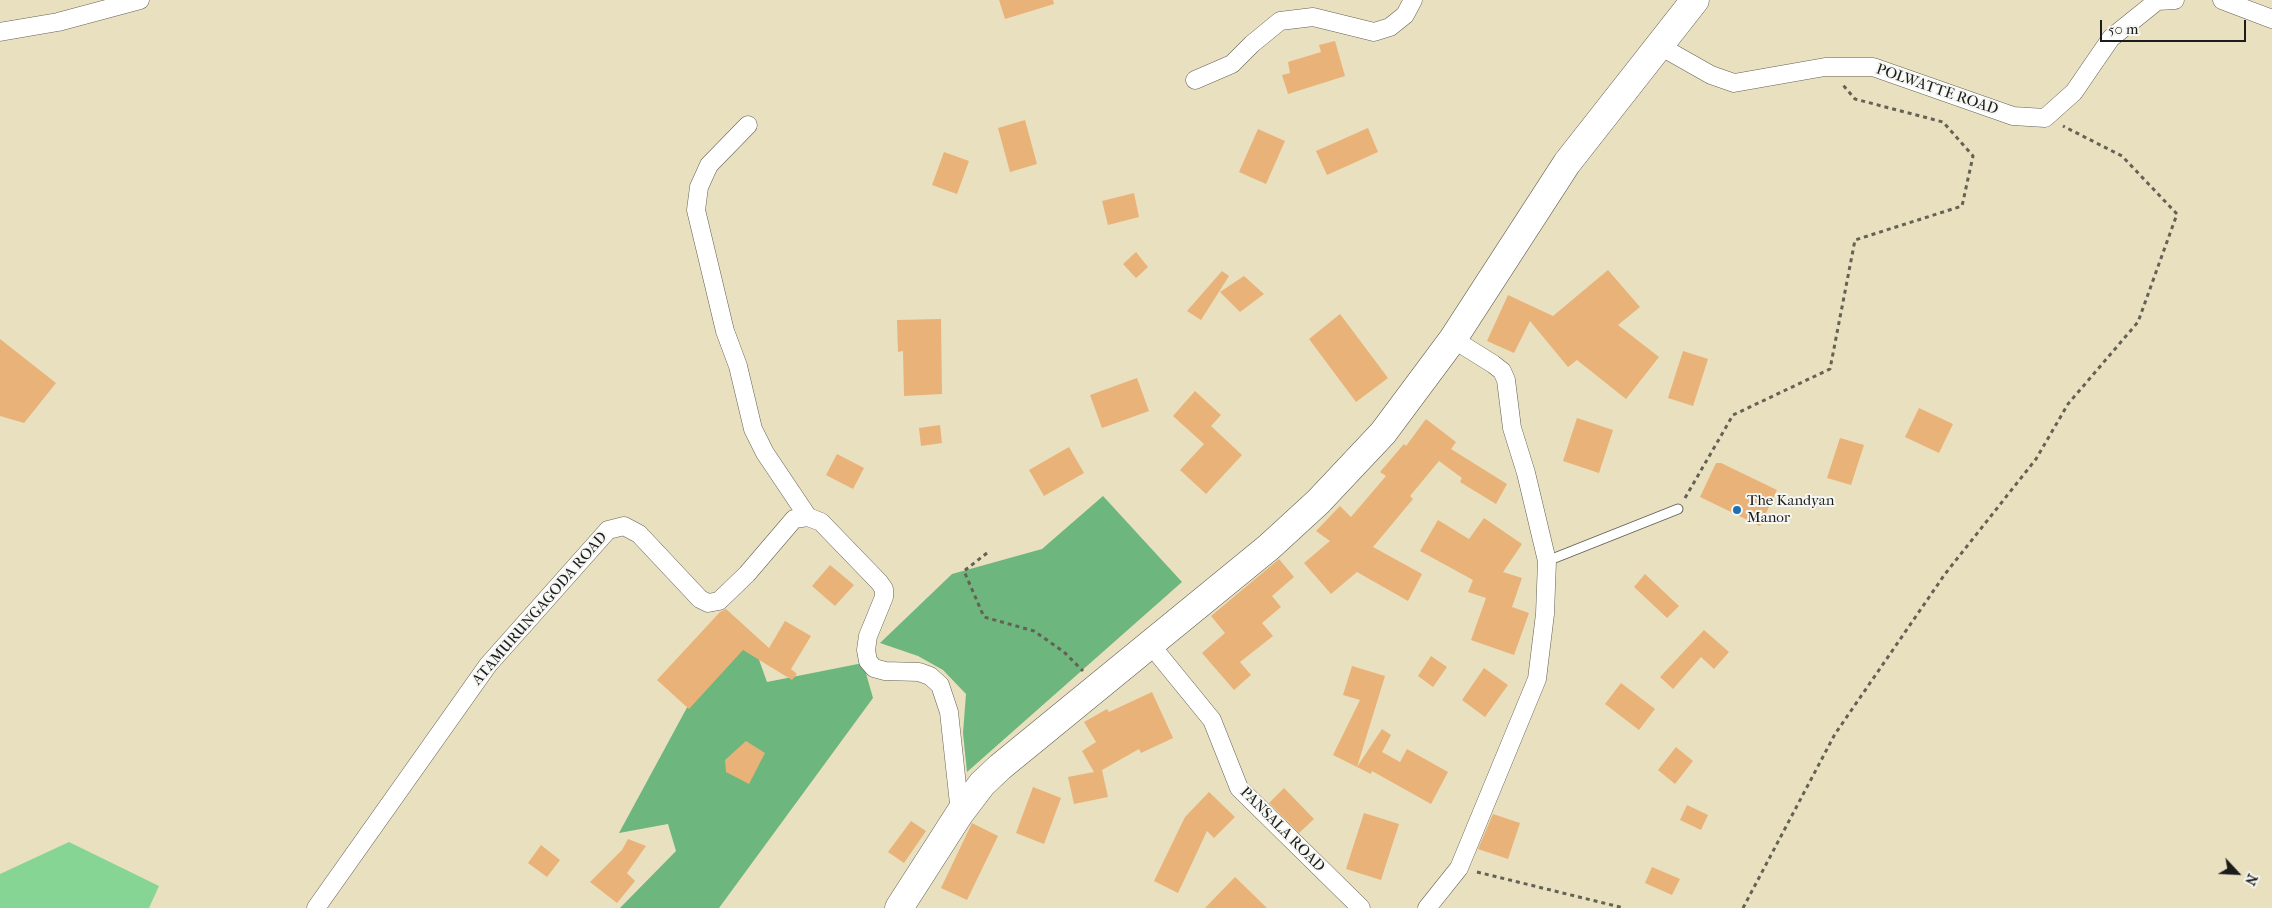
<!DOCTYPE html>
<style>
body{margin:0}
#map{position:relative;width:2272px;height:908px;overflow:hidden;background:#e9e0bf;font-family:"IM FELL French Canon",serif}
canvas{display:block}
.north{position:absolute;left:2212px;top:848px;width:50px;height:50px;-webkit-text-stroke:4px #f6f6f2;paint-order:stroke;rotate:115deg;font-size:14px;font-weight:700;line-height:20px;text-align:center;color:#1c1c1c}
.north::after{content:'';display:block;margin:auto;width:18px;height:22px;background:#1c1c1c;clip-path:polygon(50% 0,100% 100%,50% 72%,0 100%)}
.scale{position:absolute;left:2100px;top:20px;width:146px;height:22px;box-sizing:border-box;border:2px solid #1c1c1c;border-top:0;padding-left:6px;font-size:15px;line-height:18px;white-space:nowrap;color:#1c1c1c;-webkit-text-stroke:4px #f6f6f2;paint-order:stroke}
</style>
<div id="map">
<canvas width="2272" height="908"></canvas>
<div class="north">N</div>
<div class="scale">50 m</div>
</div>
<script>
const g = document.querySelector('canvas').getContext('2d');
g.lineJoin = 'round';
function fillPath(path, color) { g.fillStyle = color; g.fill(path, 'evenodd'); }
const poly = rows => new Path2D(rows.map(r => 'M' + r).join(''));
function strokePath(path, color, width, dash) { g.strokeStyle = color; g.lineWidth = width; g.lineCap = dash ? 'butt' : 'round'; g.setLineDash(dash || []); g.stroke(path); }
function label(font, color, halo, rows, align = 'center') {
  g.font = font + ' "IM FELL French Canon",serif'; g.lineWidth = 4; g.setLineDash([]); g.textBaseline = 'middle'; g.strokeStyle = halo; g.fillStyle = color; for (const [text, x, y, turn = 0] of rows) {
    g.save(); g.translate(x, y); g.rotate((+turn || 0) * Math.PI / 180); g.textAlign = isNaN(turn) ? turn : align; if (halo) g.strokeText(text, 0, 0); g.fillText(text, 0, 0); g.restore();
  }
}
fillPath(poly([
 [69,842,159,886,149,908,0,908,0,874]
]), '#87d594');
fillPath(poly([
 [1103,496,1182,582,967,772,963,733,966,694,943,670,918,656,880,643,952,574,1042,549],
 [748,629,767,682,863,663,873,698,719,908,620,908,676,851,668,824,619,833,703,678]
]), '#6db67e');
fillPath(poly([
 [999,0,1053,0,1054,4,1005,19],
 [1335,41,1345,76,1288,94,1282,75,1290,73,1288,62,1321,52,1319,45],
 [1025,120,1037,164,1010,172,998,128],
 [1368,128,1378,152,1327,175,1316,151],
 [1258,129,1285,141,1266,184,1239,172],
 [944,152,969,161,957,194,932,185],
 [1134,193,1139,217,1108,225,1102,201],
 [1136,252,1148,267,1136,278,1123,264],
 [1608,270,1640,307,1618,325,1659,357,1626,399,1577,360,1568,367,1530,321,1514,353,1487,341,1508,295,1553,316],
 [1222,271,1229,276,1201,320,1187,311],
 [1244,276,1264,294,1240,312,1220,292],
 [1340,314,1388,378,1356,402,1309,339],
 [941,319,942,394,904,396,903,351,898,352,897,320],
 [0,339,56,383,24,423,0,416],
 [1683,351,1708,359,1693,406,1668,398],
 [1137,378,1149,411,1102,428,1090,395],
 [1195,391,1221,415,1211,426,1242,455,1206,494,1180,470,1204,444,1173,416],
 [1919,408,1953,424,1939,453,1905,437],
 [1577,418,1613,430,1599,473,1563,461],
 [1426,419,1456,442,1451,449,1507,484,1496,504,1460,482,1462,478,1439,461,1410,496,1413,499,1373,547,1422,574,1408,601,1357,572,1331,594,1304,563,1330,541,1316,531,1340,506,1351,517,1386,476,1380,472,1404,444,1406,446],
 [940,425,942,443,921,446,919,428],
 [1840,438,1864,445,1851,485,1827,478],
 [1069,447,1084,473,1044,496,1029,470],
 [837,454,864,468,853,489,826,475],
 [1716,463,1721,463,1777,490,1760,526,1700,497],
 [1484,518,1522,544,1503,572,1522,578,1512,607,1529,613,1514,655,1471,640,1486,598,1468,592,1473,580,1420,551,1438,520,1469,539],
 [1279,559,1294,577,1272,596,1281,607,1262,623,1273,636,1240,662,1251,675,1234,690,1202,653,1225,633,1211,616],
 [830,565,854,585,835,606,812,586],
 [1645,574,1679,606,1667,618,1634,587],
 [726,609,769,648,785,621,811,636,791,669,797,674,792,680,743,650,689,709,657,680,720,612],
 [1704,630,1729,652,1714,669,1701,657,1673,689,1660,677],
 [1431,656,1447,667,1433,687,1418,676],
 [1352,666,1385,676,1357,767,1333,755,1360,700,1343,695],
 [1484,668,1508,685,1485,717,1462,700],
 [1621,683,1655,709,1639,730,1605,704],
 [1152,692,1173,738,1141,753,1139,749,1102,770,1108,797,1074,804,1068,777,1094,772,1082,751,1096,742,1084,722,1107,709,1109,712],
 [1382,729,1391,735,1382,752,1400,762,1407,749,1448,772,1431,804,1372,771,1371,774,1357,767],
 [746,741,765,753,749,784,726,772,725,760],
 [1676,747,1693,761,1675,784,1658,770],
 [1033,787,1061,798,1044,844,1016,833],
 [1284,788,1314,819,1299,833,1269,803],
 [1209,792,1235,817,1214,838,1207,831,1178,893,1154,881,1185,817],
 [1687,805,1708,815,1701,830,1680,820],
 [1364,813,1399,824,1381,880,1346,869],
 [1493,814,1520,823,1508,859,1478,849],
 [911,821,926,831,904,863,888,852],
 [972,823,998,836,967,900,941,888],
 [628,839,646,846,627,873,635,881,617,903,590,882,622,850],
 [541,845,560,860,547,877,528,863],
 [1652,867,1680,879,1672,895,1645,883],
 [1235,877,1267,908,1205,908]
]), '#e9b278');
const lane = poly([
 [1547,561,1678,509]
]);
const street = poly([
 [2222,0,2272,19],
 [0,32,58,22,140,0],
 [1658,45,1711,75,1734,83,1825,67,1873,67,2013,116,2045,118,2074,92,2111,38,2157,1,2175,0],
 [1195,80,1232,64,1252,44,1280,21,1313,17,1374,32,1390,27,1405,15,1413,0],
 [748,125,709,165,699,187,696,210,725,331,738,366,753,429,765,453,808,517],
 [1150,644,1212,720,1239,788,1361,908],
 [316,908,488,665,608,530,624,526,639,534,700,599,708,603,719,601,747,574,794,519,808,517,821,522,879,582,884,589,884,597,868,636,866,650,868,661,874,668,885,671,919,672,930,676,940,685,949,712,960,813],
 [1427,908,1459,868,1537,679,1545,614,1547,561,1526,473,1512,428,1506,380,1502,371,1493,364,1453,339]
]);
const highway = poly([
 [899,908,960,813,982,784,1000,767,1269,547,1318,502,1383,433,1453,339,1567,163,1695,0]
]);
strokePath(lane, '#646155', 11);
strokePath(street, '#646155', 19);
strokePath(highway, '#646155', 29);
strokePath(poly([
 [1685,498,1733,415,1830,369,1855,240,1962,206,1973,156,1943,122,1855,99,1843,85],
 [987,553,964,571,984,617,1034,631,1064,652,1083,671],
 [1477,872,1624,908],
 [1743,908,1835,734,1945,574,2036,459,2068,404,2138,322,2177,214,2122,156,2063,126]
]), '#646155', 3, [4, 4]);
strokePath(lane, '#fff', 9);
strokePath(street, '#fff', 18);
strokePath(highway, '#fff', 28);
for (const [x, y, r, color] of [
 [1737,510,5,"#1f6fb2"]
]) { const dot = new Path2D(); dot.arc(x, y, r, 0, 2 * Math.PI); g.fillStyle = color; g.fill(dot); strokePath(dot, '#f6f6f2', 2); }
label('15px', '#1c1c1c', '#f6f6f2', [
 ["POLWATTE ROAD",1937,90,19],
 ["ATAMURUNGAGODA ROAD",540,609,-49],
 ["PANSALA ROAD",1282,830,45]
]);
label('15px', '#1c1c1c', '#f6f6f2', [
 ["The Kandyan",1747,501],
 ["Manor",1747,518]
], 'left');
</script>
